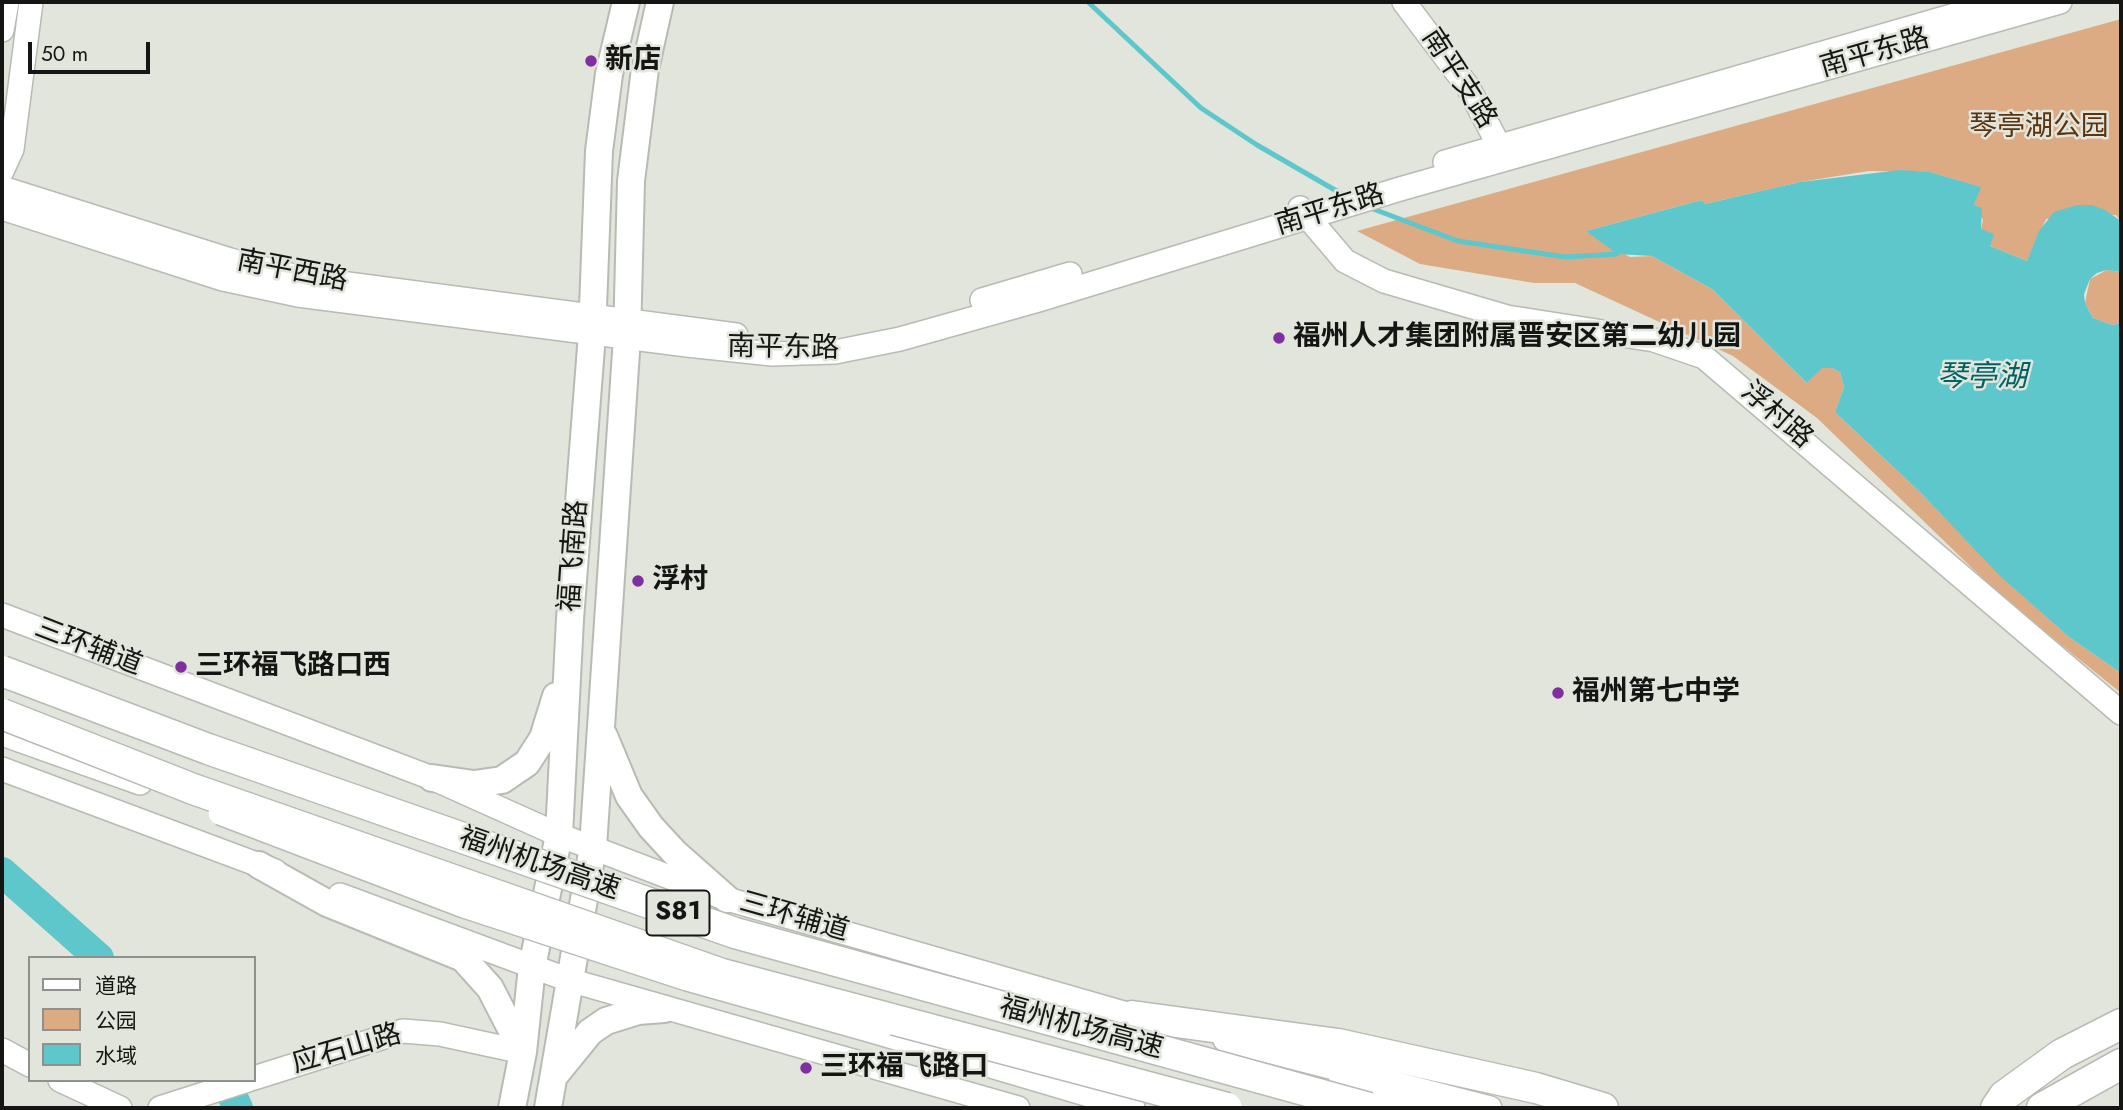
<!DOCTYPE html>
<meta charset="utf-8">
<style>
body{margin:0}
#map{position:relative;width:2123px;height:1110px;overflow:hidden;background:#e1e5dc;font-family:Jost,"Noto Sans SC",sans-serif}
canvas{display:block}
.frame{position:absolute;inset:0;border:4px solid #151613;pointer-events:none}
.legend{position:absolute;left:28px;top:956px;width:228px;height:126px;box-sizing:border-box;background:#e1e5dc;border:2px solid #8f928c;margin:0;padding:9px 12px;list-style:none;font-size:21px;color:#151613}
.legend li{display:flex;align-items:center;gap:14px;height:35px}
.legend b{width:35px;border:2px solid #8f928c}
.scale{position:absolute;left:28px;top:42px;width:122px;height:32px;box-sizing:border-box;border:4px solid #151613;border-top:0;padding-left:9px;font-size:21px;line-height:24px;white-space:nowrap;color:#151613;-webkit-text-stroke:5px #e1e5dc;paint-order:stroke}
</style>
<div id="map">
<canvas width="2123" height="1110"></canvas>
<div class="frame"></div>
<ul class="legend">
<li><b style="height:9px;background:#fff"></b>道路</li>
<li><b style="height:19px;background:#ddab83"></b>公园</li>
<li><b style="height:19px;background:#5dc7cb"></b>水域</li>
</ul>
<div class="scale">50 m</div>
</div>
<script>
const g = document.querySelector('canvas').getContext('2d');
g.lineJoin = 'round';
function fillPath(path, color) { g.fillStyle = color; g.fill(path, 'evenodd'); }
const poly = rows => new Path2D(rows.map(r => 'M' + r).join(''));
function strokePath(path, color, width, dash) { g.strokeStyle = color; g.lineWidth = width; g.lineCap = dash ? 'butt' : 'round'; g.setLineDash(dash || []); g.stroke(path); }
function label(font, color, halo, rows, align = 'center') {
  g.font = font + ' Jost,"Noto Sans SC",sans-serif'; g.lineWidth = 5; g.setLineDash([]); g.textBaseline = 'middle'; g.strokeStyle = halo; g.fillStyle = color; for (const [text, x, y, turn = 0] of rows) {
    g.save(); g.translate(x, y); g.rotate((+turn || 0) * Math.PI / 180); g.textAlign = isNaN(turn) ? turn : align; if (halo) g.strokeText(text, 0, 0); g.fillText(text, 0, 0); g.restore();
  }
}
fillPath(poly([
 [2121,19,2121,221,2116,215,2046,219,2027,261,1990,246,1981,229,1983,220,1974,205,1980,187,1930,172,1869,171,1800,182,1705,204,1702,200,1586,231,1630,257,1652,256,1712,289,1807,383,1821,368,1832,368,1840,372,1844,387,1835,412,1922,494,2003,578,2069,637,2121,673,2121,693,2002,597,1817,418,1733,356,1575,283,1534,283,1420,264,1357,231],
 [2107,270,2121,272,2121,323,2112,325,2093,318,2085,303,2090,279]
]), '#ddab83');
fillPath(poly([
 [1900,170,1930,172,1981,187,1974,205,1982,208,1981,229,1994,234,1990,246,2027,261,2039,231,2054,212,2077,205,2092,205,2105,210,2121,221,2121,272,2107,270,2097,273,2090,279,2084,294,2085,303,2093,318,2112,325,2121,323,2121,673,2069,637,2000,576,1922,494,1835,412,1844,387,1840,372,1832,368,1822,368,1807,383,1712,289,1652,256,1617,254,1586,231,1702,200,1705,204,1800,182]
]), '#5dc7cb');
strokePath(poly([
 [1088,2,1201,108,1257,145,1347,197],
 [1368,207,1458,241,1565,257,1617,254]
]), '#5dc7cb', 5);
strokePath(poly([
 [2,872,99,958],
 [225,1080,238,1108]
]), '#5dc7cb', 30);
const secondary = poly([
 [1404,2,1468,87,1505,157],
 [2,30,7,2],
 [1445,162,2000,2],
 [2,171,12,149,31,2],
 [2,188,230,260,302,278,736,335],
 [2,208,223,279,298,295,687,345,772,354,835,352,900,339,1035,301,1400,189,2060,2],
 [1300,208,1345,261,1384,281,1507,317,1654,340,1704,357,2121,713],
 [982,300,1070,274],
 [2,615,432,778,559,835,727,899,1148,1020],
 [2,734,140,783],
 [2,769,275,871],
 [340,895,569,980,1018,1108],
 [879,1033,1133,1108],
 [1225,1040,1490,1108],
 [2,1050,30,1065],
 [254,1078,403,1031,440,1034,523,1052],
 [60,1080,120,1108],
 [160,1108,248,1080]
]);
const primary = poly([
 [604,736,629,796,651,827,675,853,727,899],
 [432,778,474,784,502,780,527,763,543,738,556,696],
 [259,865,327,903,463,958,490,988,523,1052],
 [555,1075,590,1032,606,1021,638,1011,664,1009],
 [512,1108,523,1052,532,967,559,835,570,619,592,334,599,151,609,74,626,2],
 [548,1108,593,847,627,337,631,181,645,69,660,2]
]);
const highway = poly([
 [1132,1016,1338,1044,1536,1088,1603,1108],
 [1340,1090,1428,1108],
 [1996,1108,2004,1096,2062,1054,2121,1024],
 [2042,1108,2121,1064]
]);
strokePath(secondary, '#b7bbb3', 26);
strokePath(primary, '#b7bbb3', 30);
strokePath(highway, '#b7bbb3', 33);
strokePath(secondary, '#fff', 23);
strokePath(primary, '#fff', 26);
strokePath(highway, '#fff', 30);
const secondaryBridge = poly([
 [220,813,464,906,687,979,879,1033]
]);
const highwayBridge = poly([
 [2,671,208,749,735,933,1369,1108],
 [2,714,193,789,722,974,1227,1108]
]);
strokePath(secondaryBridge, '#b7bbb3', 26, []);
strokePath(highwayBridge, '#b7bbb3', 33, []);
strokePath(secondaryBridge, '#fff', 23);
strokePath(highwayBridge, '#fff', 30);
for (const [x, y, r, color] of [
 [591,61,7,"#802f9f"],
 [1279,338,7,"#802f9f"],
 [638,581,7,"#802f9f"],
 [181,667,7,"#802f9f"],
 [1558,693,7,"#802f9f"],
 [806,1068,7,"#802f9f"]
]) { const dot = new Path2D(); dot.arc(x, y, r, 0, 2 * Math.PI); g.fillStyle = color; g.fill(dot); strokePath(dot, '#e1e5dc', 2.5); }
for (const [x, y, w] of [
 [678,913,63]
]) { const box = new Path2D(); box.roundRect(x - w / 2, y - 22.5, w, 45, 5); g.fillStyle = '#e1e5dc'; g.fill(box); strokePath(box, '#151613', 2); }
label('bold 26px', '#151613', null, [
 ["S81",678,913]
]);
label('28px', '#151613', '#e1e5dc', [
 ["南平东路",1875,54,-16],
 ["南平支路",1458,79,57],
 ["南平东路",1330,211,-17],
 ["南平西路",292,272,11],
 ["南平东路",783,349,1],
 ["浮村路",1776,416,41],
 ["福飞南路",575,556,-86],
 ["三环辅道",88,648,21],
 ["福州机场高速",539,865,19],
 ["三环辅道",794,918,16],
 ["福州机场高速",1081,1029,15],
 ["应石山路",347,1050,-16]
]);
label('bold 28px', '#151613', '#e1e5dc', [
 ["新店",605,61],
 ["福州人才集团附属晋安区第二幼儿园",1293,338],
 ["浮村",652,581],
 ["三环福飞路口西",195,667],
 ["福州第七中学",1572,693],
 ["三环福飞路口",820,1068]
], 'left');
label('28px', '#5b330c', '#e1e5dc', [
 ["琴亭湖公园",2039,128]
]);
label('italic 30px', '#006265', '#e1e5dc', [
 ["琴亭湖",1982,379]
]);
</script>
